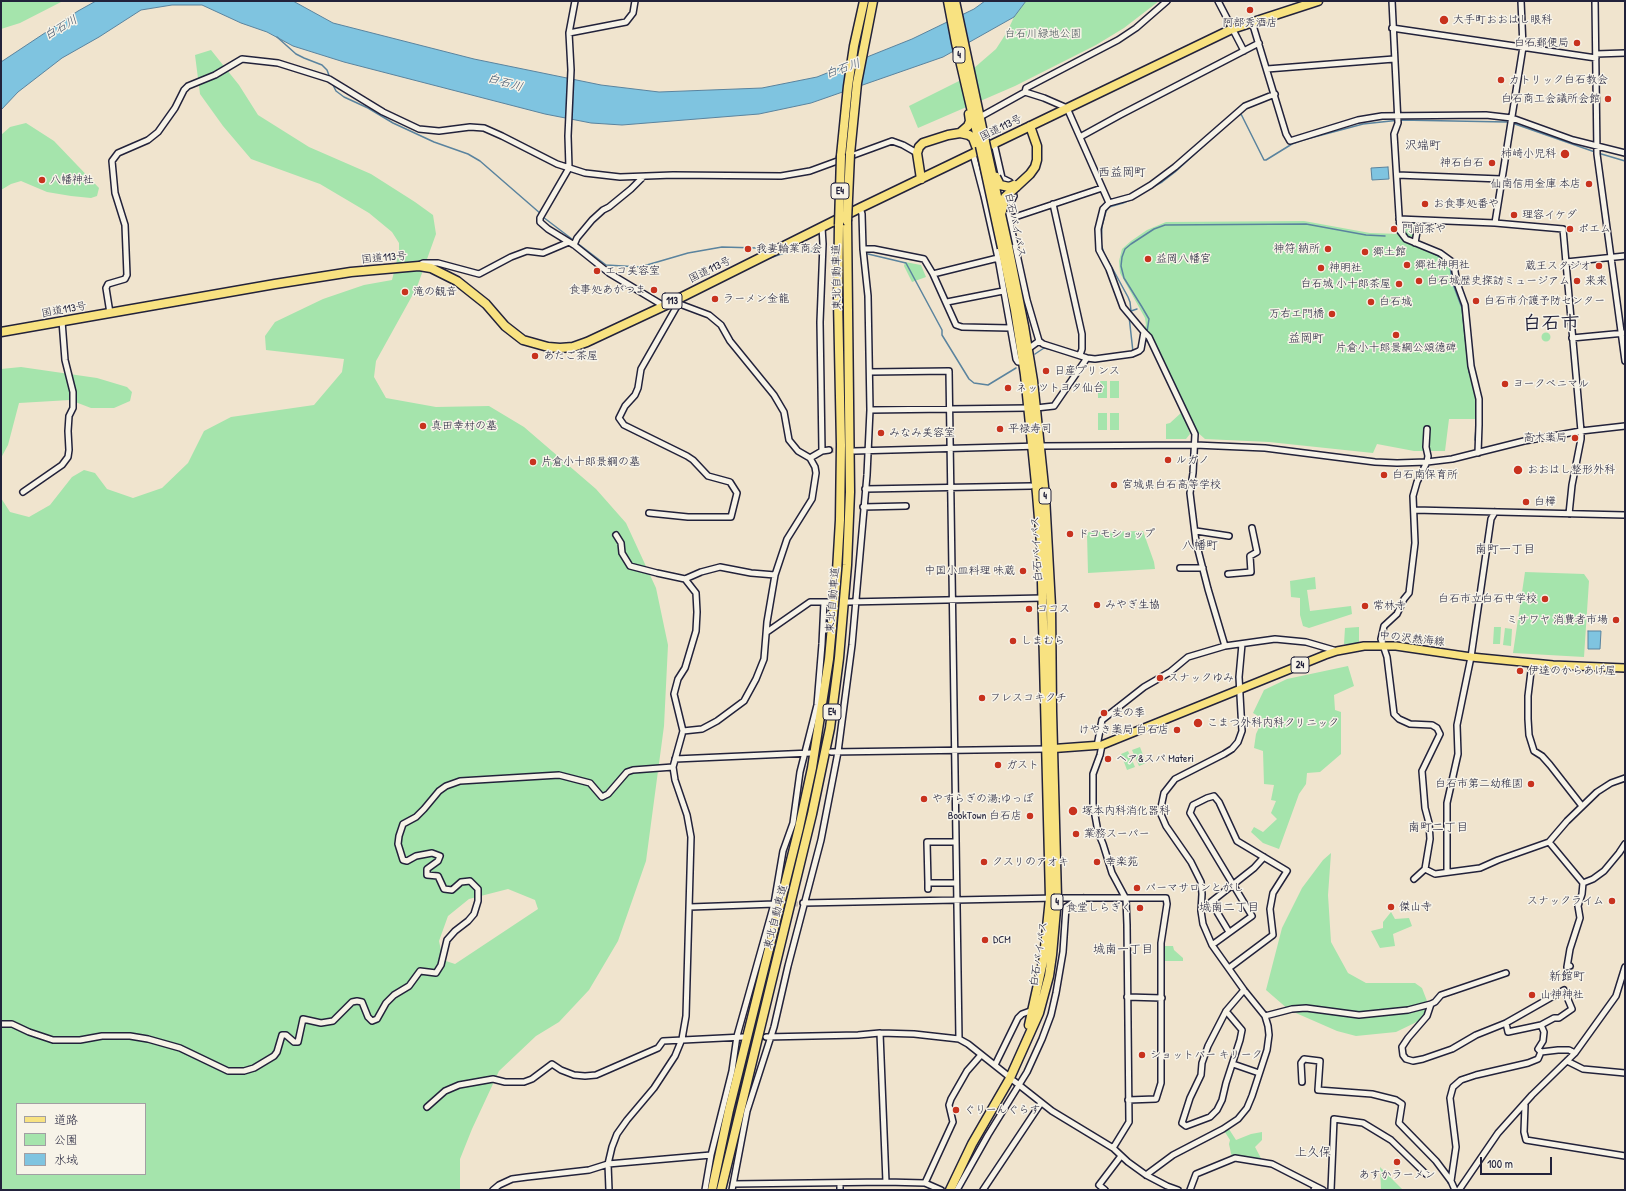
<!DOCTYPE html>
<meta charset="utf-8">
<style>
body{margin:0}
#map{position:relative;width:1626px;height:1191px;overflow:hidden;background:#f0e4ce;font-family:"Patrick Hand","Klee One",sans-serif}
canvas{display:block}
.frame{position:absolute;inset:0;border:2px solid #22223b;pointer-events:none}
.legend{position:absolute;left:16px;top:1103px;width:130px;height:72px;box-sizing:border-box;background:#f7f3e8;border:1px solid #a29fa3;margin:0;padding:5px 7px;list-style:none;font-size:12px;color:#22223b}
.legend li{display:flex;align-items:center;gap:8px;height:20px}
.legend b{width:20px;border:1px solid #a29fa3}
.scale{position:absolute;left:1480px;top:1157px;width:72px;height:18px;box-sizing:border-box;border:2px solid #22223b;border-top:0;padding-left:5px;font-size:12px;line-height:14px;white-space:nowrap;color:#22223b;-webkit-text-stroke:3px #f7f3e8;paint-order:stroke}
</style>
<div id="map">
<canvas width="1626" height="1191"></canvas>
<div class="frame"></div>
<ul class="legend">
<li><b style="height:5px;background:#f8e281"></b>道路</li>
<li><b style="height:11px;background:#a5e4ac"></b>公園</li>
<li><b style="height:11px;background:#7fc4e0"></b>水域</li>
</ul>
<div class="scale">100 m</div>
</div>
<script>
const g = document.querySelector('canvas').getContext('2d');
g.lineJoin = 'round';
function fillPath(path, color) { g.fillStyle = color; g.fill(path, 'evenodd'); }
const poly = rows => new Path2D(rows.map(r => 'M' + r).join(''));
function strokePath(path, color, width, dash) { g.strokeStyle = color; g.lineWidth = width; g.lineCap = dash ? 'butt' : 'round'; g.setLineDash(dash || []); g.stroke(path); }
function label(font, color, halo, rows, align = 'center') {
  g.font = font + ' "Patrick Hand","Klee One",sans-serif'; g.lineWidth = 3; g.setLineDash([]); g.textBaseline = 'middle'; g.strokeStyle = halo; g.fillStyle = color; for (const [text, x, y, turn = 0] of rows) {
    g.save(); g.translate(x, y); g.rotate((+turn || 0) * Math.PI / 180); g.textAlign = isNaN(turn) ? turn : align; if (halo) g.strokeText(text, 0, 0); g.fillText(text, 0, 0); g.restore();
  }
}
fillPath(poly([
 [1,1,63,1,20,23,1,29],
 [1026,1,1159,1,1124,28,1096,45,1015,86,918,128,909,106,959,81,996,49,1007,32,1014,17],
 [211,50,239,85,258,115,309,147,371,174,415,202,433,215,436,234,417,287,376,361,374,377,386,398,436,407,489,406,524,427,596,489,626,523,656,588,668,645,664,726,646,861,618,941,589,990,559,1022,536,1036,499,1071,472,1129,460,1159,460,1190,1,1190,1,498,10,512,29,517,50,505,72,477,84,470,95,473,107,489,133,498,162,488,188,463,204,431,231,417,314,405,342,372,344,359,266,350,265,336,275,322,323,299,364,285,392,280,399,252,399,243,392,232,369,213,320,184,251,159,223,126,200,94,195,55],
 [508,889,535,900,538,909,455,964,443,960,439,941,448,916,469,899],
 [17,1104,145,1104,145,1174,17,1174],
 [26,123,54,141,99,188,97,196,91,198,71,196,47,192,21,181,11,184,1,190,1,135,10,127],
 [1304,221,1370,233,1401,234,1451,261,1465,305,1479,406,1475,419,1449,419,1445,451,1414,451,1377,444,1373,453,1269,442,1205,439,1196,431,1189,414,1143,331,1146,325,1145,318,1120,273,1119,261,1122,249,1131,241,1147,230,1166,222],
 [1403,221,1416,222,1413,238,1408,237,1403,232],
 [905,262,921,265,926,277,912,282,904,266],
 '1541.5 337a4.5 4.5 0 1 1 9 0a4.5 4.5 0 1 1-9 0Z',
 [21,367,97,378,127,387,132,392,130,401,114,408,91,408,70,400,19,403,8,445,1,458,1,369],
 [1098,381,1107,381,1107,398,1098,398],
 [1110,381,1119,381,1119,398,1110,398],
 [1182,412,1190,434,1186,439,1166,439,1166,424,1170,423],
 [1098,413,1107,413,1107,430,1098,430],
 [1110,413,1119,413,1119,430,1110,430],
 [1143,531,1154,562,1155,569,1088,573,1087,534,1089,532],
 [1525,572,1584,574,1589,581,1584,657,1513,653],
 [1315,577,1316,589,1307,590,1310,611,1351,606,1352,614,1309,628,1303,626,1300,615,1300,598,1291,597,1290,581],
 [1359,627,1359,644,1344,644,1345,628],
 [1494,627,1501,627,1500,644,1493,644],
 [1505,628,1512,629,1511,646,1503,645],
 [1348,666,1354,686,1334,695,1335,710,1341,712,1341,754,1320,772,1307,773,1306,784,1299,794,1279,849,1263,843,1251,832,1254,827,1263,832,1277,819,1271,813,1276,801,1271,800,1274,785,1264,784,1263,751,1254,748,1256,734,1263,719,1253,713,1264,690,1287,679],
 [1140,747,1146,763,1139,766,1132,750],
 [1128,751,1135,767,1127,770,1121,754],
 [1331,853,1328,895,1331,942,1348,973,1366,983,1415,983,1422,988,1427,1001,1427,1017,1396,1032,1356,1036,1337,1031,1289,1010,1266,990,1282,928,1302,888,1323,860],
 [1391,912,1395,919,1409,918,1412,926,1393,934,1395,946,1380,948,1371,931,1383,928,1383,922],
 [1164,946,1173,946,1174,950,1183,958,1183,961,1164,961],
 [1227,1126,1236,1140,1251,1134,1262,1132,1262,1140,1255,1147,1263,1162,1232,1158,1229,1144,1230,1140,1223,1129],
 [1380,1167,1403,1190,1381,1189]
]), '#a5e4ac');
const water = poly([
 [96,1,293,1,333,23,474,59,601,85,659,92,762,88,817,77,912,39,974,9,985,1,1026,1,1014,17,943,57,811,103,759,114,622,125,591,123,545,114,344,62,293,46,267,32,241,23,202,5,172,5,141,10,99,37,62,58,18,92,1,110,1,62,78,11,96,1],
 [1388,167,1389,179,1372,180,1371,168,1388,167],
 [1588,631,1601,631,1600,649,1588,649,1588,631]
]);
fillPath(water, '#7fc4e0');
strokePath(water, '#5a839e', 1);
strokePath(poly([
 [277,37,296,54,304,58,322,65,327,70,330,78],
 [332,83,336,91,344,97,368,108,393,123,434,142,468,154,480,161,541,214],
 [1237,116,1241,114,1264,160,1266,160,1292,144,1303,140,1363,124,1400,120,1507,122],
 [1515,124,1595,152],
 [1598,153,1625,161],
 [1147,190,1162,182,1175,172,1230,122],
 [1130,200,1123,203,1109,207,1106,211,1102,226,1101,244,1104,253,1128,297,1130,302,1131,311,1137,309],
 [543,217,606,265,640,267,688,253,722,247,757,248,759,252],
 [1433,253,1444,259,1450,267,1453,284,1462,308,1469,372],
 [868,254,906,263,942,330,942,335,969,379,974,383,988,385,1016,368],
 [764,260,793,250,800,252,819,251],
 [1142,307,1124,278,1121,266,1122,257,1125,249,1131,244,1154,229,1165,225,1306,224,1366,235,1385,236],
 [1142,307,1149,319,1147,332],
 [1129,316,1133,352],
 [1035,354,1044,348,1058,351],
 [1087,361,1094,362,1134,356,1143,351,1147,336],
 [1475,440,1477,416]
]), '#5a839e', 1.5);
strokePath(poly([
 [829,450,852,451],
 [778,904,802,904]
]), '#c7bdb1', 5, [5, 2.5]);
const minor = poly([
 [575,1,569,33,571,70,568,136,569,168,540,218,540,222,548,229,574,245,609,273,664,306],
 [1218,1,1244,51],
 [1392,1,1398,123,1394,134,1400,231,1406,239,1440,253,1451,261,1454,266,1457,283,1465,305,1471,366,1479,399,1479,425,1478,453],
 [1595,1,1597,154,1625,361],
 [1252,22,1286,134,1290,141,1358,120,1382,116,1486,115,1512,118,1573,140,1625,153],
 [1392,28,1596,58],
 [569,33,626,22,633,13,635,1],
 [1596,54,1625,53],
 [1267,69,1394,59],
 [1025,92,1044,98,1067,108,1109,203],
 [980,117,1025,92,1026,88,1118,40,1136,28,1167,1],
 [1080,137,1120,115,1259,43],
 [994,143,1002,178,1010,182,1014,196,1008,208,1008,213,1027,300,1039,341,1043,344,1087,358,1095,359,1132,354,1139,351,1141,349,1144,332],
 [973,154,984,196,998,258,1016,359,1018,362,1023,362],
 [1397,175,1501,179],
 [1053,204,1082,334,1082,349,1080,355],
 [1009,219,1102,188],
 [1399,219,1495,223,1563,229,1581,431,1581,439,1572,485,1569,514],
 [1495,223,1523,47,1521,1],
 [822,227,823,244,820,322,822,451],
 [1415,243,1419,220],
 [574,245,577,238,592,220,603,210,609,207,631,189,643,177],
 [863,249,874,249,924,259,933,274,956,325,962,327,1010,328],
 [1566,262,1625,256],
 [419,265,423,263,438,263,479,274,511,257,527,251,543,253,569,242],
 [933,274,998,258],
 [674,299,677,303,709,315,721,325,730,341,774,395,784,412,789,440,798,451,810,458,815,467,816,473,812,499,787,539,775,575,767,622,764,659,756,679,744,701,717,721,702,729,683,731],
 [947,302,1003,291],
 [110,313,106,288,108,284,125,279,127,275,125,225,115,193,112,161,118,153,148,140,158,132,175,108,184,90,188,86,215,75,242,59,278,63,329,79,383,112,419,129,439,131,470,127,484,128,502,136,557,164,585,173,620,177,673,175,781,176,810,171,892,141,903,145,917,153],
 [1572,338,1625,333],
 [1028,349,1039,341],
 [870,372,949,371,959,1039],
 [1036,408,1054,406,1087,358],
 [870,410,1028,408],
 [854,451,1041,446,1195,445,1265,448,1375,462,1397,463,1427,462,1452,459,1524,441,1581,431,1625,426],
 [810,458,822,451,829,450],
 [865,489,1031,486],
 [23,492,62,465,68,457,69,450,68,431,69,416,73,408,73,392,65,360,62,321],
 [863,507,906,506],
 [1414,510,1625,515],
 [649,513,688,517,731,517,737,493,730,482,708,476,693,460,687,456,624,425,619,418,625,406,635,395,638,388,641,369,677,306,674,300],
 [1196,531,1229,536],
 [616,535,621,543,622,553,630,566,657,573,685,579,701,572,720,567,751,573,775,575],
 [1180,568,1203,568],
 [1228,574,1251,572,1250,556,1257,552,1252,528],
 [847,602,1044,598],
 [767,632,810,602,832,602],
 [1225,646,1208,589,1196,542,1190,493,1193,473,1195,434,1149,337,1144,332,1123,307,1109,269,1099,250,1098,229,1103,209,1109,203,1131,197,1151,185,1175,167,1245,106,1275,94],
 [1532,663,1528,696,1528,719,1529,735,1534,751,1542,756,1550,765,1582,806],
 [1102,745,1100,755,1093,774,1093,804,1098,832,1103,844,1112,873,1126,899,1127,925,1129,1122,1113,1148],
 [1097,746,1102,720,1144,687,1170,672,1188,657,1225,646,1275,639,1306,642,1337,651],
 [831,752,1047,749],
 [675,759,811,753],
 [956,842,927,842,928,883,956,883],
 [1549,842,1583,883,1582,894,1578,906,1580,918,1570,949,1567,967,1570,966],
 [1425,869,1435,874,1480,868,1498,860,1549,842,1567,821,1597,792,1611,783,1625,778],
 [1447,872,1447,803,1458,754,1457,725,1471,657,1491,519,1495,512],
 [1414,879,1425,869,1430,839,1429,823,1425,808,1422,771,1440,734,1437,728,1432,725,1410,724,1399,719,1394,714,1387,657,1381,639,1384,626,1397,614,1404,599,1409,593,1415,543,1413,496,1417,482,1427,462,1428,456,1426,447,1427,429],
 [1583,883,1593,879,1604,871,1619,853,1625,844],
 [928,889,928,883],
 [803,903,1057,898,1166,898,1167,904,1161,943,1161,1083,1156,1099,1128,1100],
 [690,907,775,904],
 [1229,932,1211,902,1254,868,1264,857],
 [1212,945,1252,916,1190,813,1193,805,1207,798,1214,796,1219,802,1237,841,1287,871,1273,893,1270,909,1273,935,1229,968],
 [1127,997,1162,998],
 [1431,1004,1427,1016,1408,1038,1402,1047,1403,1055,1406,1059,1413,1061,1423,1059,1452,1049,1476,1035,1506,1023,1564,990,1572,1009,1559,1018,1554,1018,1541,1025],
 [1226,1011,1242,1030,1240,1040,1226,1083,1222,1100,1217,1110,1210,1117,1186,1126,1182,1123,1190,1098,1201,1075,1202,1063,1208,1046,1226,1011,1244,990],
 [1265,1016,1292,1009,1306,1008,1359,1015,1408,1010,1431,1004,1435,1002,1441,995,1506,973],
 [1506,1023,1508,1032,1541,1025,1544,1032,1543,1041,1538,1049,1541,1052],
 [1,1024,12,1024,29,1032,53,1040,80,1040,102,1036,130,1036,148,1039,180,1048,228,1071,244,1071,254,1068,274,1056,277,1052,282,1035,286,1035,294,1042,298,1042,303,1019,321,1023,333,1021,352,1002,357,1001,362,1002,368,1017,372,1021,377,1019,386,1003,394,995,409,986,420,971,436,973,441,965,447,940,455,931,468,921,474,914,478,901,478,889,470,881,461,882,452,890,444,889,438,876,427,875,427,869,438,861,440,856,432,853,416,856,407,861,403,860,398,844,399,836,403,824,416,817,424,809,439,791,446,786,460,781,559,775,590,783,602,797,608,794,627,772,633,770,673,767],
 [766,1037,858,1035,880,1033,914,1034,959,1039,968,1044,1007,1075],
 [1541,1052,1558,1050,1569,1050,1575,1053],
 [1567,1061,1583,1069,1625,1073],
 [1233,1064,1259,1073],
 [995,1065,1018,1018,1022,1014,1033,1010],
 [1014,1081,1052,1111,1113,1148,1128,1162,1146,1175,1167,1186,1178,1190],
 [1302,1082,1301,1063,1304,1059,1320,1061,1318,1090,1372,1094,1396,1100,1402,1104,1399,1123,1436,1161,1451,1181,1455,1190],
 [1525,1105,1524,1132,1526,1140,1625,1156],
 [427,1107,445,1091,459,1085,493,1079,505,1082,524,1082,532,1079,552,1064,561,1070,574,1075,585,1076,596,1075,658,1048,663,1041,743,1037],
 [1146,1175,1173,1155,1223,1129,1238,1119,1247,1108,1252,1096,1267,1050,1269,1035,1268,1026,1265,1016,1244,990,1212,945,1203,924,1201,911,1202,894,1201,882,1191,862,1166,826,1160,812,1164,793,1175,779,1224,754,1232,749,1238,742,1242,731,1239,677,1242,644],
 [1451,1181,1456,1147,1450,1098,1453,1087,1461,1080,1476,1075,1528,1063,1538,1059,1541,1052],
 [886,1182,925,1183,941,1190],
 [840,1183,840,1190],
 [925,1183,953,1122,949,1105,951,1099,967,1071,981,1055],
 [733,1184,886,1182,880,1033],
 [493,1190,499,1185,512,1179,527,1177,589,1170,608,1164,711,1155],
 [609,1190,608,1164,612,1147,617,1134,627,1120,654,1088,675,1056,682,1039,686,1016,691,837,687,815,675,780,673,767,683,731,674,694,678,679,685,668,696,631,697,612,696,593,685,579],
 [705,1190,711,1155,732,1071,737,1036,774,904,783,851,793,823,800,772,817,705,822,644,824,602],
 [732,1190,747,1111,774,1027,788,966,821,840,838,752,852,645,867,475,870,410,868,296,863,249,862,214,860,208],
 [957,1190,988,1135,1027,1072,1042,1039,1051,1015,1056,993,1063,952,1066,907,1072,903,1082,903,1084,898],
 [983,1190,1041,1103],
 [1105,1190,1099,1185,1121,1156],
 [1190,1190,1196,1174,1235,1158,1272,1164,1315,1186],
 [1314,1190,1315,1186,1323,1190],
 [1331,1190,1334,1119,1363,1123,1391,1140,1426,1174],
 [1459,1190,1498,1133,1532,1095,1575,1053,1616,996,1625,967]
]);
const major = poly([
 [1047,749,1102,745,1325,655,1337,651,1364,646,1396,646,1471,657,1553,665,1625,668]
]);
const highway = poly([
 [948,1,956,43,980,146],
 [955,1,985,142],
 [960,133,968,126,970,121,969,114],
 [850,154,857,83,873,1],
 [841,156,848,86,854,46,864,1],
 [921,179,917,153,919,147,923,143,948,135,960,133,969,135,973,138,976,146],
 [1016,187,1030,174,1035,167,1037,160,1037,146,1030,126],
 [1002,248,1015,310,1025,375,1037,494,1041,543,1050,898,1044,957,1029,1025],
 [1,332,275,284,351,272,419,266,431,268,457,281,486,304,505,326,523,340,548,347,560,348,573,347,587,342,664,306,860,208,1232,29,1318,1],
 [712,1190,729,1110,799,828,812,768,829,659,837,571,840,520,841,445,838,301,839,225],
 [721,1190,812,814,830,728,839,658,847,565,850,492,847,221],
 [950,1190,972,1144,1009,1080,1039,1013,1049,976,1052,955,1057,898,1052,711,1051,606,1045,496,1033,381,1024,326,1008,246]
]);
strokePath(minor, '#22223b', 8);
strokePath(major, '#22223b', 10);
strokePath(highway, '#22223b', 11);
strokePath(minor, '#f7f3e8', 5);
strokePath(major, '#f8e281', 7);
strokePath(highway, '#f8e281', 8);
const highwayBridge = poly([
 [985,142,1008,246],
 [980,146,1002,248],
 [996,177,1000,185,1009,187,1014,185],
 [1002,211,1005,197,1016,187],
 [847,221,850,154],
 [839,225,841,156]
]);
strokePath(highwayBridge, '#22223b', 11, []);
strokePath(highwayBridge, '#f8e281', 8);
for (const [x, y, r, color] of [
 [1250,10,4,"#c8321e"],
 [1444,20,5,"#c8321e"],
 [1577,43,4,"#c8321e"],
 [1501,80,4,"#c8321e"],
 [1608,99,4,"#c8321e"],
 [1565,154,5,"#c8321e"],
 [1492,163,4,"#c8321e"],
 [42,180,4,"#c8321e"],
 [1589,184,4,"#c8321e"],
 [1425,204,4,"#c8321e"],
 [1514,215,4,"#c8321e"],
 [1394,229,4,"#c8321e"],
 [1570,229,4,"#c8321e"],
 [748,249,4,"#c8321e"],
 [1328,249,4,"#c8321e"],
 [1365,252,4,"#c8321e"],
 [1148,259,4,"#c8321e"],
 [1407,265,4,"#c8321e"],
 [1599,266,4,"#c8321e"],
 [1321,268,4,"#c8321e"],
 [597,271,4,"#c8321e"],
 [1419,281,4,"#c8321e"],
 [1577,281,4,"#c8321e"],
 [1399,284,4,"#c8321e"],
 [654,290,4,"#c8321e"],
 [405,292,4,"#c8321e"],
 [715,299,4,"#c8321e"],
 [1476,301,4,"#c8321e"],
 [1371,302,4,"#c8321e"],
 [1332,314,4,"#c8321e"],
 [1396,335,4,"#c8321e"],
 [535,356,4,"#c8321e"],
 [1046,371,4,"#c8321e"],
 [1505,384,4,"#c8321e"],
 [1008,388,4,"#c8321e"],
 [423,426,4,"#c8321e"],
 [1000,429,4,"#c8321e"],
 [881,433,4,"#c8321e"],
 [1575,438,4,"#c8321e"],
 [1168,460,4,"#c8321e"],
 [533,462,4,"#c8321e"],
 [1518,470,5,"#c8321e"],
 [1384,475,4,"#c8321e"],
 [1114,485,4,"#c8321e"],
 [1526,502,4,"#c8321e"],
 [1070,534,4,"#c8321e"],
 [1023,571,4,"#c8321e"],
 [1545,599,4,"#c8321e"],
 [1097,605,4,"#c8321e"],
 [1365,606,4,"#c8321e"],
 [1029,609,4,"#c8321e"],
 [1616,620,4,"#c8321e"],
 [1013,641,4,"#c8321e"],
 [1520,671,4,"#c8321e"],
 [1160,678,4,"#c8321e"],
 [982,698,4,"#c8321e"],
 [1104,713,4,"#c8321e"],
 [1198,723,5,"#c8321e"],
 [1177,730,4,"#c8321e"],
 [1108,759,4,"#c8321e"],
 [998,765,4,"#c8321e"],
 [1531,784,4,"#c8321e"],
 [924,799,4,"#c8321e"],
 [1073,811,5,"#c8321e"],
 [1030,816,4,"#c8321e"],
 [1076,834,4,"#c8321e"],
 [984,862,4,"#c8321e"],
 [1097,862,4,"#c8321e"],
 [1137,888,4,"#c8321e"],
 [1612,901,4,"#c8321e"],
 [1391,907,4,"#c8321e"],
 [1140,908,4,"#c8321e"],
 [985,940,4,"#c8321e"],
 [1532,995,4,"#c8321e"],
 [1142,1055,4,"#c8321e"],
 [956,1110,4,"#c8321e"],
 [1397,1162,4,"#c8321e"]
]) { const dot = new Path2D(); dot.arc(x, y, r, 0, 2 * Math.PI); g.fillStyle = color; g.fill(dot); strokePath(dot, '#f7f3e8', 1.5); }
for (const [x, y, w] of [
 [959,55,12],
 [840,191,18],
 [672,301,20],
 [1045,496,12],
 [1300,665,18],
 [832,712,18],
 [1057,902,12]
]) { const box = new Path2D(); box.roundRect(x - w / 2, y - 8, w, 16, 3); g.fillStyle = '#f7f3e8'; g.fill(box); strokePath(box, '#22223b', 1); }
label('bold 10px', '#22223b', null, [
 ["4",959,55],
 ["E4",840,191],
 ["113",672,301],
 ["4",1045,496],
 ["24",1300,665],
 ["E4",832,712],
 ["4",1057,902]
]);
label('11px', '#22223b', '#f7f3e8', [
 ["大手町おおはし眼科",1453,20],
 ["阿部秀酒店",1250,23,"center"],
 ["白石郵便局",1569,43,"right"],
 ["カトリック白石教会",1509,80],
 ["白石商工会議所会館",1600,99,"right"],
 ["柿崎小児科",1556,154,"right"],
 ["神石白石",1484,163,"right"],
 ["八幡神社",50,180],
 ["仙南信用金庫 本店",1581,184,"right"],
 ["お食事処番や",1433,204],
 ["理容イケダ",1522,215],
 ["門前茶や",1402,229],
 ["ポエム",1578,229],
 ["我妻輪業商会",756,249],
 ["神符 納所",1320,249,"right"],
 ["郷土館",1373,252],
 ["益岡八幡宮",1156,259],
 ["郷社神明社",1415,265],
 ["蔵王スタジオ",1591,266,"right"],
 ["神明社",1329,268],
 ["エコ美容室",605,271],
 ["白石城歴史探訪ミュージアム",1427,281],
 ["来来",1585,281],
 ["白石城 小十郎茶屋",1391,284,"right"],
 ["食事処あがつま",646,290,"right"],
 ["滝の観音",413,292],
 ["ラーメン金龍",723,299],
 ["白石市介護予防センター",1484,301],
 ["白石城",1379,302],
 ["万右エ門橋",1324,314,"right"],
 ["片倉小十郎景綱公頌德碑",1396,348,"center"],
 ["あたご茶屋",543,356],
 ["日産プリンス",1054,371],
 ["ヨークベニマル",1513,384],
 ["ネッツトヨタ仙台",1016,388],
 ["真田幸村の墓",431,426],
 ["平禄寿司",1008,429],
 ["みなみ美容室",889,433],
 ["高木薬局",1567,438,"right"],
 ["ルガノ",1176,460],
 ["片倉小十郎景綱の墓",541,462],
 ["おおはし整形外科",1527,470],
 ["白石南保育所",1392,475],
 ["宮城県白石高等学校",1122,485],
 ["白樺",1534,502],
 ["ドコモショップ",1078,534],
 ["中国小皿料理 味蔵",1015,571,"right"],
 ["白石市立白石中学校",1537,599,"right"],
 ["みやぎ生協",1105,605],
 ["常林寺",1373,606],
 ["ココス",1037,609],
 ["ミサワヤ 消費者市場",1608,620,"right"],
 ["しまむら",1021,641],
 ["伊達のからあげ屋",1528,671],
 ["スナックゆみ",1168,678],
 ["フレスコキクチ",990,698],
 ["麦の季",1112,713],
 ["こまつ外科内科クリニック",1207,723],
 ["けやき薬局 白石店",1169,730,"right"],
 ["ヘア&スパ Materi",1116,759],
 ["ガスト",1006,765],
 ["白石市第二幼稚園",1523,784,"right"],
 ["やすらぎの湯;ゆっぽ",932,799],
 ["塚本内科消化器科",1082,811],
 ["BookTown 白石店",1022,816,"right"],
 ["業務スーパー",1084,834],
 ["クスリのアオキ",992,862],
 ["幸楽苑",1105,862],
 ["パーマサロンとがし",1145,888],
 ["スナックライム",1604,901,"right"],
 ["傑山寺",1399,907],
 ["食堂しらぎく",1132,908,"right"],
 ["DCM",993,940],
 ["山神神社",1540,995],
 ["ショットバー キリーク",1150,1055],
 ["ぐりーんぐらす",964,1110],
 ["あすかラーメン",1397,1175,"center"]
], 'left');
label('11px', '#435257', '#f7f3e8', [
 ["白石川緑地公園",1043,34]
]);
label('11px', '#22223b', '#f7f3e8', [
 ["国道113号",1001,128,-26],
 ["白石バイパス",1015,225,78],
 ["国道113号",384,258,-5],
 ["国道113号",710,270,-26],
 ["東北自動車道",837,277,-91],
 ["国道113号",64,310,-10],
 ["白石バイパス",1037,549,-93],
 ["東北自動車道",833,600,-85],
 ["中の沢熱海線",1412,639,6],
 ["東北自動車道",776,917,-76],
 ["白石バイパス",1039,954,-81]
]);
label('italic 12px', '#3e536d', '#f7f3e8', [
 ["白石川",61,28,-30],
 ["白石川",843,69,-19],
 ["白石川",505,83,16]
]);
label('12px', '#22223b', '#f7f3e8', [
 ["沢端町",1423,146],
 ["西益岡町",1122,173],
 ["益岡町",1306,339],
 ["八幡町",1200,546],
 ["南町一丁目",1505,550],
 ["南町二丁目",1438,828],
 ["城南二丁目",1229,908],
 ["城南一丁目",1123,950],
 ["新館町",1567,977],
 ["上久保",1313,1153]
]);
label('bold 19px', '#22223b', '#f7f3e8', [
 ["白石市",1551,324]
]);
</script>
